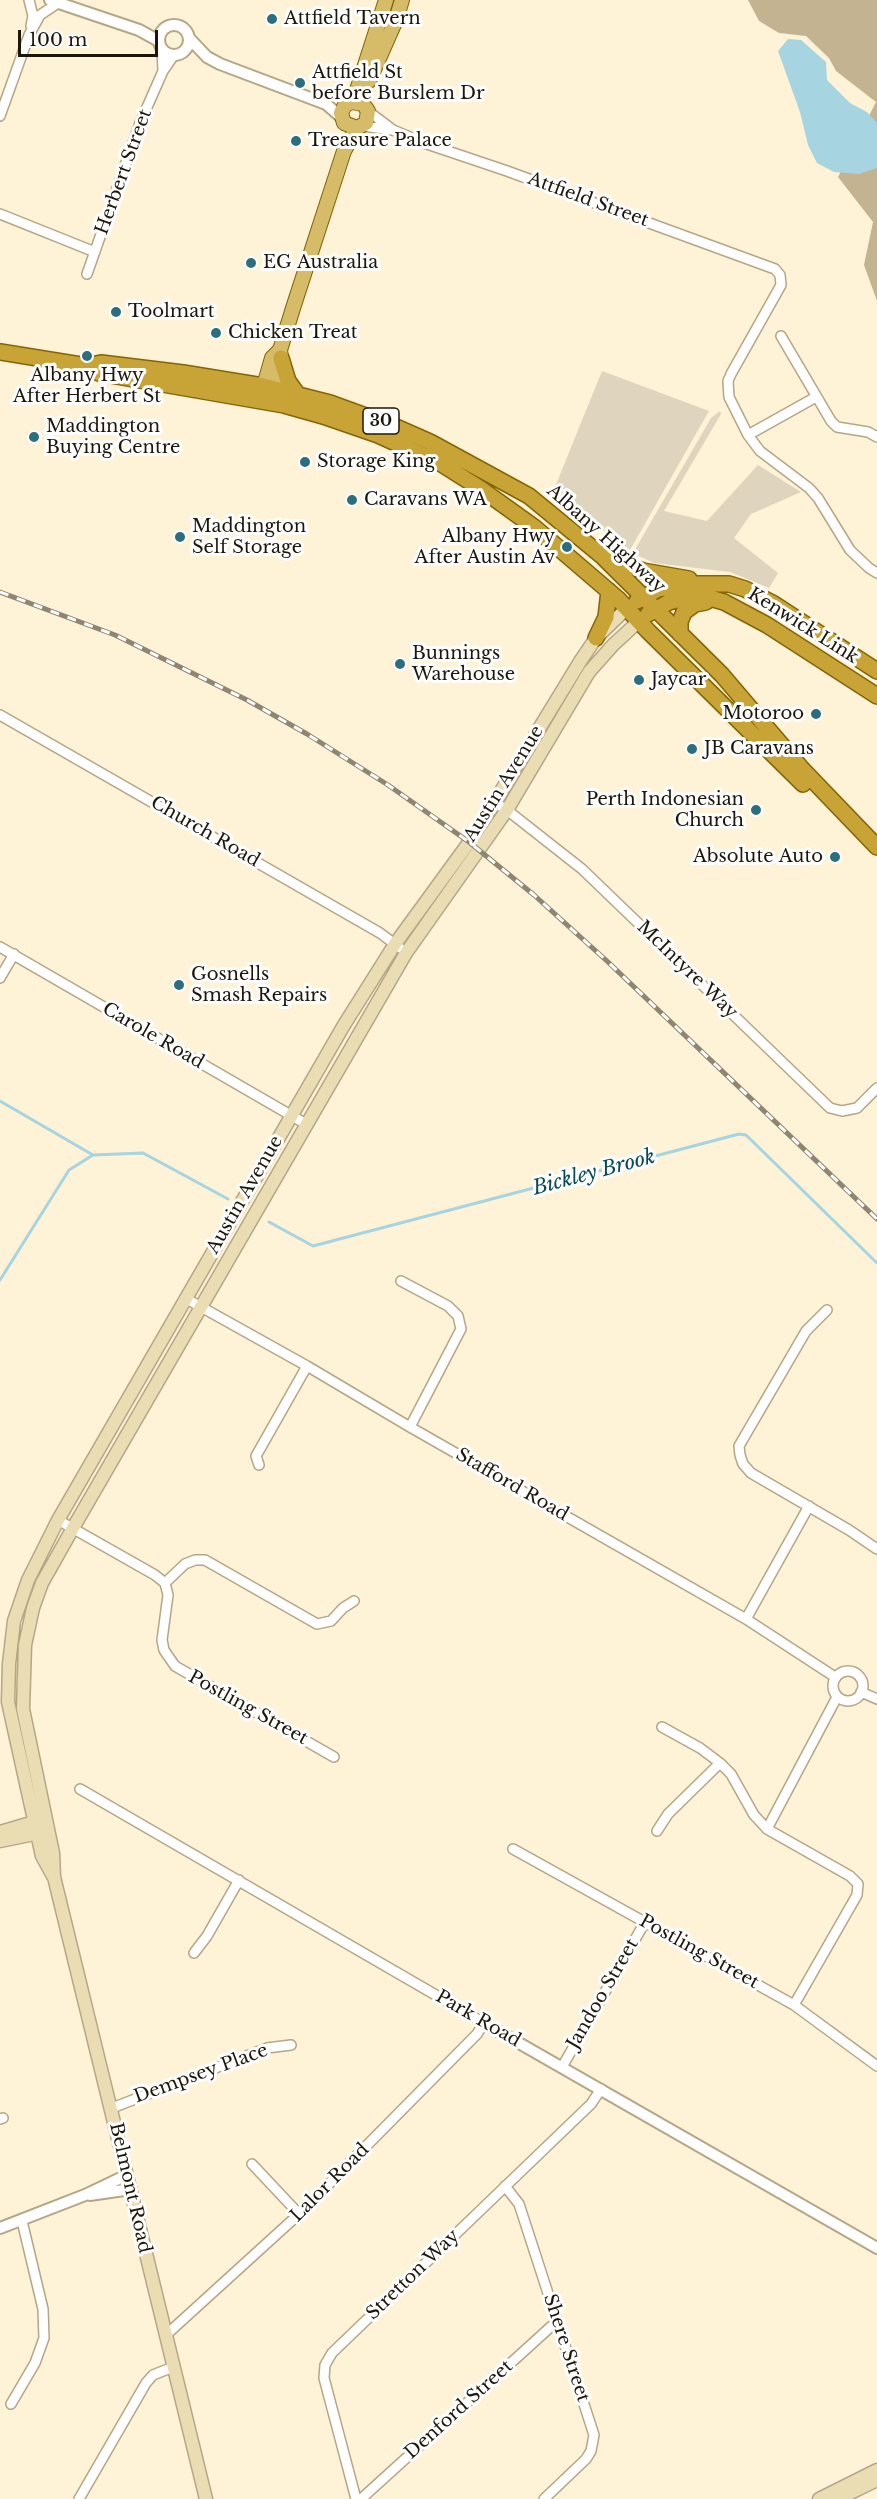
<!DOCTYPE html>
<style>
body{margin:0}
#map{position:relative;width:877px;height:2499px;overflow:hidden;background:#fef2d7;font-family:"Libre Baskerville",serif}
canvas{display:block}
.scale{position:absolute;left:18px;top:30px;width:140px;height:27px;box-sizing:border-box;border:3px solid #1d170b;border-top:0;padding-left:8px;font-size:18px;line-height:21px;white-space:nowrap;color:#1d170b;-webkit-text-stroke:4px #fff;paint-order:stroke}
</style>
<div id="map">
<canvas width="877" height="2499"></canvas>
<div class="scale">100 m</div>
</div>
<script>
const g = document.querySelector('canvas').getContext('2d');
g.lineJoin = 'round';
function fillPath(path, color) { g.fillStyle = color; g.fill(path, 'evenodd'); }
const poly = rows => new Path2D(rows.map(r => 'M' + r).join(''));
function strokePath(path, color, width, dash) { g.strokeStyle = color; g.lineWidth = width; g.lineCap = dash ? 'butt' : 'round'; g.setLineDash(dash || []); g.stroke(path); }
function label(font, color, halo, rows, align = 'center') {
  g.font = font + ' "Libre Baskerville",serif'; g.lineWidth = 6; g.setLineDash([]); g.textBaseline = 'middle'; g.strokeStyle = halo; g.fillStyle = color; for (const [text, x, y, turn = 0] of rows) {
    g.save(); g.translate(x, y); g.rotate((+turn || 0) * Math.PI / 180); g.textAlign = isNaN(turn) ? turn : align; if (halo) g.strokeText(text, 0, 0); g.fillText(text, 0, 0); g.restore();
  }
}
fillPath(poly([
 [602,371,709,411,630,550,553,492],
 [720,411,721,414,664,511,707,521,758,465,801,492,751,514,734,538,778,573,769,588,730,572,654,563,633,553,711,418]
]), '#dfd4bd');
fillPath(poly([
 [748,0,877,0,877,301,864,265,873,222,838,177,876,102,836,71,829,58,806,36,779,33,759,21]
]), '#c3b390');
fillPath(poly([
 [788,39,801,40,826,62,827,80,850,103,867,112,877,123,877,168,859,174,834,172,817,163,808,145,800,112,778,51]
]), '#a6d4e1');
strokePath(poly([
 [0,1101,93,1155],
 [269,1222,313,1246,739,1134,746,1135,877,1263],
 [0,1280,69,1170,93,1155,143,1153,228,1199]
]), '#a6d4e1', 3);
const minor = poly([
 [29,0,33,16,31,26],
 [162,49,163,71],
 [368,111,393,130,424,143,507,171,775,269,780,275,781,285,731,374,728,381,729,397,748,435,760,451,809,488,818,498,850,550,869,568,877,573],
 [0,116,29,35,40,15,58,3],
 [363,126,391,130],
 [0,214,95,252],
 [87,274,140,123,163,71,174,55],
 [781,336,831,421,837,427,868,432,877,437],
 [748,435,816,397],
 [0,715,380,933,400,948],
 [495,803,507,810,582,869,830,1108,842,1111,857,1108,877,1088],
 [0,947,306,1124],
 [0,978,14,954],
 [401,1281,448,1306,458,1316,461,1329,410,1427],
 [185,1298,307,1366,410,1427,746,1619,835,1677],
 [827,1310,806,1331,739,1446,740,1455,743,1464,751,1473,849,1530,877,1549],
 [259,1465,256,1456,307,1366],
 [58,1520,155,1575,165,1583,185,1564,195,1560,205,1560,317,1624,331,1621,343,1608,354,1601],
 [165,1583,168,1595,162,1640,164,1650,175,1666,334,1757],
 [746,1619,809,1506],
 '833 1686a15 15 0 1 1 30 0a15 15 0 1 1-30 0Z',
 [861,1692,877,1699],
 [662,1727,700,1748,720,1763,731,1774,754,1815,767,1829,850,1876,858,1884,857,1895,794,2005],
 [80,1789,484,2023,477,2034,299,2214,166,2335],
 [767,1829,837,1697],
 [657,1831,668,1814,720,1763],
 [513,1849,794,2005,877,2066],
 [194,1953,207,1936,239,1880],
 [562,2067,645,1922],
 [112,2108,267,2048,291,2045],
 [0,2119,3,2118],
 [252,2164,299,2214],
 [505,2186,519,2204,594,2435,591,2451,586,2459,544,2499],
 [11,2404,35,2363,44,2338,43,2309,22,2221],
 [79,2499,146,2383,153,2375,173,2367],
 [356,2499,324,2378,325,2365,332,2353,591,2104,601,2089],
 [361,2499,556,2322]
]);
const tertiary = poly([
 [50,0,139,30,159,41],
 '159 40a15 15 0 1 1 30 0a15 15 0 1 1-30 0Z',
 [189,38,207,57,220,64,326,104,341,117],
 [484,2023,877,2248],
 [90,2195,131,2189],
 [0,2228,85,2195,127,2175]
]);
const secondary = poly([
 [0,1832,41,1820],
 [0,1841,44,1832],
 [53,1876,42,1856,8,1702,9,1664,14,1621,28,1580,58,1520,344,1025,395,944,473,837,581,660,596,638,627,608],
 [206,2499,54,1877,53,1853,23,1709,25,1645,33,1608,42,1583,73,1528,406,953,507,810,589,672,613,645,639,621],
 [819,2499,877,2470],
 [838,2499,877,2480]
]);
const primary = poly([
 [369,81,396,20,402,0],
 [352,102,363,104,368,111,366,123,357,128,344,123,341,113,345,105,352,102,358,87,386,0],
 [261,396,272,358,279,351],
 [272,400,281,358,280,350,294,305,344,151,357,128]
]);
const trunk = poly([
 [0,352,87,366,101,363,183,373,263,386,330,403,396,427,430,442,529,496,602,556,722,675,803,770,877,847],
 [281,358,288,381,298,395],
 [87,366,99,373,284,405,323,416,378,435,440,463,481,489,534,527,618,599,648,631,803,784],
 [608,558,643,571,689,579],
 [637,601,658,589,687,584,729,584,745,589,774,604,877,671],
 [648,614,669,602,684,598,710,598,724,602,767,625,877,696],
 [680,634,680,622,684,612,695,604,706,602],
 [596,638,606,617,609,591]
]);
strokePath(minor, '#b5a686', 12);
strokePath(tertiary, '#b5a686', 14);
strokePath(secondary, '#b5a686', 15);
strokePath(primary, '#846406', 16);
strokePath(trunk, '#846406', 18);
strokePath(minor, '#fff', 9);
strokePath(tertiary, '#fff', 10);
strokePath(secondary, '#ebddb3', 12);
strokePath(primary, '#d6bb68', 14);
strokePath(trunk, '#c8a436', 15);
const rail = poly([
 [0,592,115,635,247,700,307,734,388,785,469,842,534,895,608,962,877,1219]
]);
strokePath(rail, '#8e8572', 5);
strokePath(rail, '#fff', 3, [9]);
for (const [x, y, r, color] of [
 [272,19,6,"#2b6f7f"],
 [300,83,6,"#2b6f7f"],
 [296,141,6,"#2b6f7f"],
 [251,263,6,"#2b6f7f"],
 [116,312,6,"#2b6f7f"],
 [216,333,6,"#2b6f7f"],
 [87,356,6,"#2b6f7f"],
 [34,437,6,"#2b6f7f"],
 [305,462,6,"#2b6f7f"],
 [352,500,6,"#2b6f7f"],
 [180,537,6,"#2b6f7f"],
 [567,547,6,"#2b6f7f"],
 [400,664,6,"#2b6f7f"],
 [639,680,6,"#2b6f7f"],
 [816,714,6,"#2b6f7f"],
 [692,749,6,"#2b6f7f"],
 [756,810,6,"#2b6f7f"],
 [835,857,6,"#2b6f7f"],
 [179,985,6,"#2b6f7f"]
]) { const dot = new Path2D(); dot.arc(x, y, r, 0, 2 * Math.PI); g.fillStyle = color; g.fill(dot); strokePath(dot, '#fff', 2); }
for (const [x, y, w] of [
 [381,421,36]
]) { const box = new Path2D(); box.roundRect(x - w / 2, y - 13, w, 26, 4.5); g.fillStyle = '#fff'; g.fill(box); strokePath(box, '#1d170b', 1.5); }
label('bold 16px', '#1d170b', null, [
 ["30",381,421]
]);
label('18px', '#1d170b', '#fff', [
 ["Attfield Tavern",284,19],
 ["Attfield St",312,73],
 ["before Burslem Dr",312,94],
 ["Treasure Palace",308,141],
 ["EG Australia",263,263],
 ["Toolmart",128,312],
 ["Chicken Treat",228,333],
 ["Albany Hwy",87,376,"center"],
 ["After Herbert St",87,397,"center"],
 ["Maddington",46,427],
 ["Buying Centre",46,448],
 ["Storage King",317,462],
 ["Caravans WA",364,500],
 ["Maddington",192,527],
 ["Self Storage",192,548],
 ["Albany Hwy",555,537,"right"],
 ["After Austin Av",555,558,"right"],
 ["Bunnings",412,654],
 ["Warehouse",412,675],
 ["Jaycar",651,680],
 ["Motoroo",804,714,"right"],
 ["JB Caravans",704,749],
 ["Perth Indonesian",744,800,"right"],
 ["Church",744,821,"right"],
 ["Absolute Auto",823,857,"right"],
 ["Gosnells",191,975],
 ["Smash Repairs",191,996]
], 'left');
label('18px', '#1d170b', '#fff', [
 ["Herbert Street",124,172,-70],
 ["Attfield Street",588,200,20],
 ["Albany Highway",606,539,42],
 ["Kenwick Link",803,626,32],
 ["Austin Avenue",504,784,-58],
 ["Church Road",205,832,30],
 ["McIntyre Way",687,970,44],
 ["Carole Road",153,1036,30],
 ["Austin Avenue",245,1195,-60],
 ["Stafford Road",512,1485,30],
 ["Postling Street",248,1708,29],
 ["Postling Street",699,1952,29],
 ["Jandoo Street",603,1994,-60],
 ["Park Road",478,2019,30],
 ["Dempsey Place",201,2074,-20],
 ["Lalor Road",330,2183,-45],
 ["Belmont Road",130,2188,77],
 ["Stretton Way",413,2275,-44],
 ["Shere Street",566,2348,72],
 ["Denford Street",459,2410,-42]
]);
label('italic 20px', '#064a58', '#fff', [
 ["Bickley Brook",594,1173,-15]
]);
</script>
